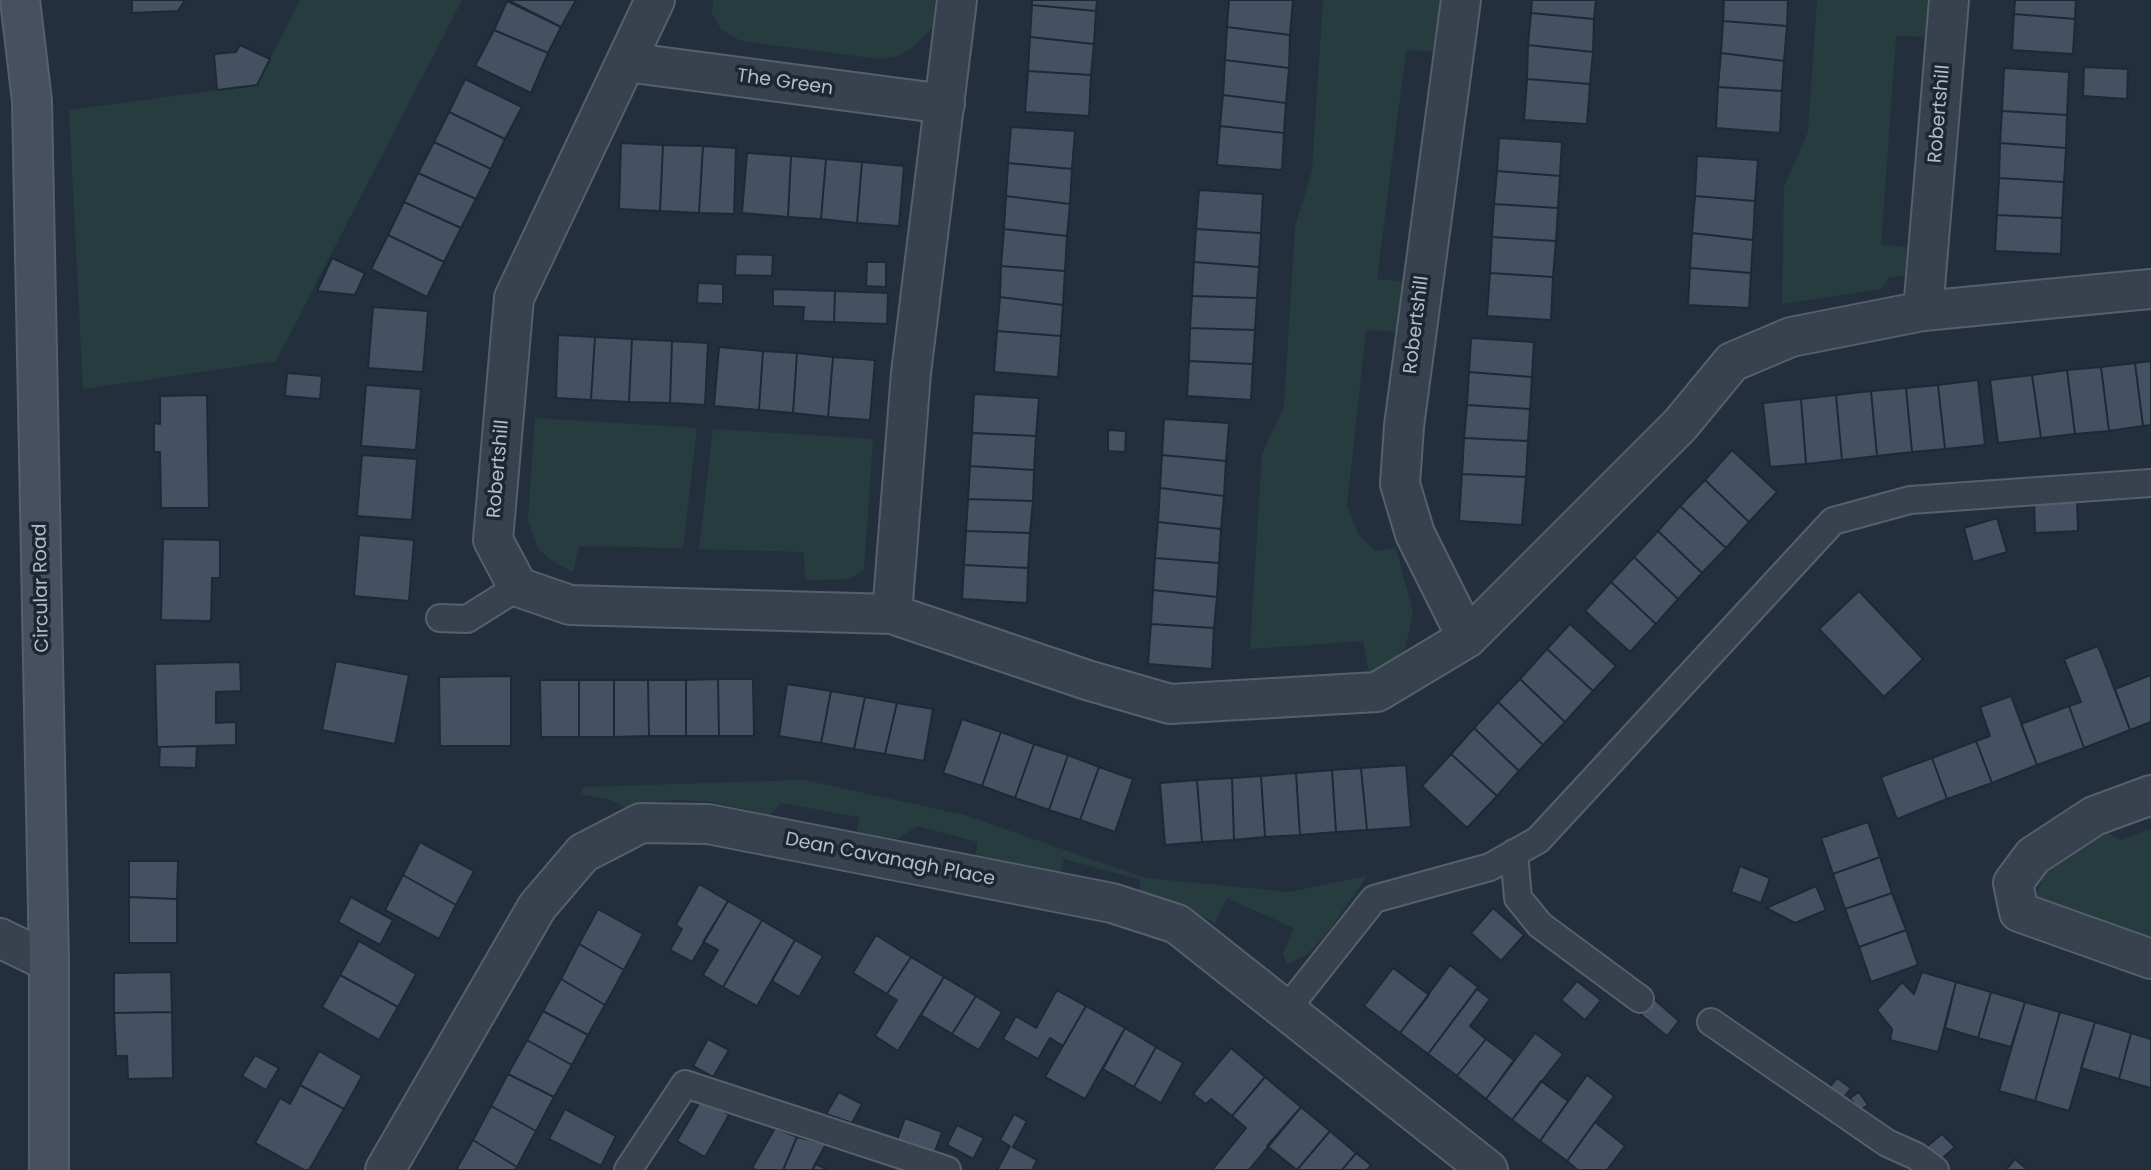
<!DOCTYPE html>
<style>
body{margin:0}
canvas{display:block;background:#242f3e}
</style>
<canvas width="2151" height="1170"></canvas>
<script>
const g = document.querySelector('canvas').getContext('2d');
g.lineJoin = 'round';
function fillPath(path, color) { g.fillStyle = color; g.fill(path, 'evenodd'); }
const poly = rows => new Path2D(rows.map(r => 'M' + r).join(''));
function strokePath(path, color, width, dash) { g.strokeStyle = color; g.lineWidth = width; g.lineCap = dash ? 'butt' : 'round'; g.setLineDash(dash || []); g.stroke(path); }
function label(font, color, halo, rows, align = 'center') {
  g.font = font + ' Poppins,sans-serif'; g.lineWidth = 7; g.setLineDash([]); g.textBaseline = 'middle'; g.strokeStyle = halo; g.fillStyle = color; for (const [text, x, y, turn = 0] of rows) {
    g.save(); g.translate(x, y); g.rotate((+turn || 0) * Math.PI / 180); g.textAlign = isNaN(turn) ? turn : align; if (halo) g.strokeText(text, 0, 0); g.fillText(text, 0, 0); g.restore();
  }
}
fillPath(poly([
 [300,0,462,0,276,361,83,389,69,110,257,85],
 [713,0,935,0,934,26,916,45,899,56,879,59,742,41,733,37,721,29,712,14],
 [1323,0,1447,0,1442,52,1406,50,1377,279,1406,282,1400,332,1366,330,1347,505,1359,536,1376,551,1396,548,1413,613,1405,649,1384,670,1369,672,1363,641,1250,649,1262,454,1284,407,1295,227,1312,170],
 [1817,0,1932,0,1929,37,1896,36,1881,245,1908,247,1905,276,1890,277,1881,289,1782,304,1784,187,1808,132],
 [535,418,697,428,683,548,579,546,573,572,554,562,539,550,528,520],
 [713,429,873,439,864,569,850,579,805,580,804,552,699,549],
 [804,780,964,815,1146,878,1289,892,1367,876,1330,929,1308,954,1287,965,1283,953,1294,928,1227,898,1215,923,1171,901,1139,892,1141,880,1064,859,1060,875,975,856,978,842,917,826,898,839,857,833,859,817,781,803,770,815,711,802,677,800,651,802,629,810,611,800,581,794,583,787],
 [2100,828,2120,840,2151,829,2151,945,2044,911,2036,896,2044,873]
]), '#263c3f');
const building = poly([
 [132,0,185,0,178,11,132,13,132,0],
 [508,0,576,0,561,27,508,0],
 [1032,0,1097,0,1096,11,1032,5,1032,0],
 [1229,0,1293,0,1290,35,1227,27,1229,0],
 [1532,0,1596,0,1594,19,1531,13,1532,0],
 [1724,0,1788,0,1787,26,1723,21,1724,0],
 [2015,0,2076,0,2075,19,2014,14,2015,0],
 [507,1,561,27,548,53,494,30,507,1],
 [1032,5,1096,11,1094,44,1030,37,1032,5],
 [1531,13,1594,19,1593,52,1528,45,1531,13],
 [2014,14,2075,19,2073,54,2012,50,2014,14],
 [1723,21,1787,26,1784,61,1721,53,1723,21],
 [1227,27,1290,35,1289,68,1225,60,1227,27],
 [494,30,548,53,531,93,475,66,494,30],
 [1030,37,1094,44,1091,75,1028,71,1030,37],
 [240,45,270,59,257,85,217,90,214,54,236,52,240,45],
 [1528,45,1593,52,1590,84,1527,79,1528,45],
 [1721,53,1784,61,1782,91,1718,87,1721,53],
 [1225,60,1289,68,1286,103,1223,95,1225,60],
 [2084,67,2128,69,2127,99,2083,96,2084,67],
 [2004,68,2069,72,2067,115,2002,111,2004,68],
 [1028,71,1091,75,1089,116,1025,112,1028,71],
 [465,79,522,107,505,139,449,112,465,79],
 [1527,79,1590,84,1587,124,1524,120,1527,79],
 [1718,87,1782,91,1780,133,1716,128,1718,87],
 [1223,95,1286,103,1284,133,1220,126,1223,95],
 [2002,111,2067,115,2066,148,2000,143,2002,111],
 [449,112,505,139,491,169,434,142,449,112],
 [1220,126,1284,133,1282,170,1217,165,1220,126],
 [1011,127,1075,131,1072,169,1008,163,1011,127],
 [1499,138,1562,142,1560,176,1497,171,1499,138],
 [434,142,491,169,476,199,418,173,434,142],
 [621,143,663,145,660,211,619,209,621,143],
 [2000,143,2066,148,2064,182,1999,178,2000,143],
 [663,145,703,146,699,213,660,211,663,145],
 [703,146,736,148,734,214,699,213,703,146],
 [747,153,791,156,788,217,742,213,747,153],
 [791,156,826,159,821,219,788,217,791,156],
 [1697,156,1758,160,1755,201,1695,196,1697,156],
 [826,159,862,162,857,223,821,219,826,159],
 [862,162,904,166,899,226,857,223,862,162],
 [1008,163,1072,169,1070,204,1006,196,1008,163],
 [1497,171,1560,176,1558,208,1494,204,1497,171],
 [418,173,476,199,461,228,404,202,418,173],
 [1999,178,2064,182,2062,218,1997,215,1999,178],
 [1199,190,1263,194,1261,233,1196,229,1199,190],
 [1006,196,1070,204,1067,236,1004,229,1006,196],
 [1695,196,1755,201,1753,240,1692,233,1695,196],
 [404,202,461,228,444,262,388,235,404,202],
 [1494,204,1558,208,1556,241,1492,237,1494,204],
 [1997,215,2062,218,2061,254,1995,251,1997,215],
 [1004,229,1067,236,1065,271,1001,266,1004,229],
 [1196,229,1261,233,1259,267,1194,262,1196,229],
 [1692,233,1753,240,1751,273,1690,268,1692,233],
 [388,235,444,262,427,297,371,269,388,235],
 [1492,237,1556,241,1553,277,1490,273,1492,237],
 [736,254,773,255,772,276,735,275,736,254],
 [332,258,365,273,355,295,317,291,332,258],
 [867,262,886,262,886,287,866,286,867,262],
 [1194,262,1259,267,1257,298,1192,296,1194,262],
 [1001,266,1065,271,1063,305,1000,297,1001,266],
 [1690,268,1751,273,1749,308,1688,305,1690,268],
 [1490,273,1553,277,1551,320,1487,316,1490,273],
 [698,283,723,284,723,304,697,303,698,283],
 [773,289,835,291,834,322,803,321,804,307,773,306,773,289],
 [835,291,888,293,887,324,834,322,835,291],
 [1192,296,1257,298,1255,330,1190,328,1192,296],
 [1000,297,1063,305,1061,336,997,331,1000,297],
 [373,307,428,311,423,372,368,368,373,307],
 [1190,328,1255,330,1253,364,1189,361,1190,328],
 [997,331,1061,336,1058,377,994,372,997,331],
 [558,335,595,337,591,400,556,398,558,335],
 [595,337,632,339,629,402,591,400,595,337],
 [1471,338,1534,342,1532,377,1469,372,1471,338],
 [632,339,672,341,670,403,629,402,632,339],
 [672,341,708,343,705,405,670,403,672,341],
 [719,347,763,351,759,410,714,406,719,347],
 [763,351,797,353,793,413,759,410,763,351],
 [797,353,833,357,828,417,793,413,797,353],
 [833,357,875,360,870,420,828,417,833,357],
 [1189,361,1253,364,1251,400,1187,396,1189,361],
 [2151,361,2151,425,2143,426,2135,363,2151,361],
 [2135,363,2143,426,2109,431,2101,367,2135,363],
 [2101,367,2109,431,2075,434,2067,370,2101,367],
 [2067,370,2075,434,2041,438,2032,375,2067,370],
 [1469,372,1532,377,1530,409,1467,405,1469,372],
 [287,373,322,376,320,399,285,396,287,373],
 [2032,375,2041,438,1998,443,1990,380,2032,375],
 [1978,380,1985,445,1945,449,1938,385,1978,380],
 [366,385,421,389,416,450,361,446,366,385],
 [1938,385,1945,449,1912,452,1906,388,1938,385],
 [1906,388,1912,452,1877,456,1871,391,1906,388],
 [1871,391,1877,456,1842,460,1836,395,1871,391],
 [974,394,1039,398,1036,436,972,433,974,394],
 [207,395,209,508,161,508,160,452,154,452,154,423,160,424,160,396,207,395],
 [1836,395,1842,460,1806,464,1801,399,1836,395],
 [1801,399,1806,464,1770,467,1763,403,1801,399],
 [1467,405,1530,409,1528,441,1464,438,1467,405],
 [1164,419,1229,423,1226,461,1162,455,1164,419],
 [1108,430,1126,431,1125,452,1108,451,1108,430],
 [972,433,1036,436,1034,470,970,466,972,433],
 [1464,438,1528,441,1526,477,1462,474,1464,438],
 [1732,450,1777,492,1749,522,1705,480,1732,450],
 [362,455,417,459,412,520,357,516,362,455],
 [1162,455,1226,461,1224,496,1160,488,1162,455],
 [970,466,1034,470,1033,501,968,499,970,466],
 [1462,474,1526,477,1522,525,1459,521,1462,474],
 [1705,480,1749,522,1726,548,1680,506,1705,480],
 [1160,488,1224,496,1221,529,1158,522,1160,488],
 [968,499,1033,501,1030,533,966,531,968,499],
 [2077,500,2078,531,2035,533,2034,501,2077,500],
 [1680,506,1726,548,1702,573,1658,531,1680,506],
 [1997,518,2007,552,1973,562,1964,528,1997,518],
 [1158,522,1221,529,1219,563,1155,558,1158,522],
 [966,531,1030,533,1028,568,964,565,966,531],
 [1658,531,1702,573,1678,599,1634,557,1658,531],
 [359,535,414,540,409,601,354,596,359,535],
 [163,539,220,540,220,578,212,578,211,621,161,620,163,539],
 [1634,557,1678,599,1656,624,1611,582,1634,557],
 [1155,558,1219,563,1217,597,1153,590,1155,558],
 [964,565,1028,568,1027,603,962,599,964,565],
 [1611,582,1656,624,1630,652,1585,611,1611,582],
 [1153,590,1217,597,1214,628,1151,624,1153,590],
 [1859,591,1923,659,1884,697,1819,629,1859,591],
 [1151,624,1214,628,1212,669,1148,664,1151,624],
 [1570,624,1616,666,1593,691,1547,649,1570,624],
 [2098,646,2130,730,2084,748,2069,706,2081,702,2064,659,2098,646],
 [1547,649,1593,691,1565,722,1520,679,1547,649],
 [336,661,409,675,395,744,322,730,336,661],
 [240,662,241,691,216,692,216,723,236,722,236,745,157,747,155,664,240,662],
 [2151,675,2151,722,2130,730,2115,689,2151,675],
 [511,676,511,746,440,746,439,677,511,676],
 [718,679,719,736,686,736,686,680,718,679],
 [718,679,753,679,754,736,719,736,718,679],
 [1520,679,1565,722,1543,745,1498,702,1520,679],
 [540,680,579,680,579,737,541,737,540,680],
 [579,680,614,680,614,737,579,737,579,680],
 [614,680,648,680,649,736,614,737,614,680],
 [648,680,686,680,686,736,649,736,648,680],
 [787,684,831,691,821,743,779,736,787,684],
 [831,691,865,697,854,749,821,743,831,691],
 [2011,696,2037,765,1992,783,1976,741,1990,736,1980,707,2011,696],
 [865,697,897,703,885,754,854,749,865,697],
 [1498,702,1543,745,1519,771,1474,728,1498,702],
 [897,703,933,709,924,761,885,754,897,703],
 [2069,706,2084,748,2037,765,2021,724,2069,706],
 [962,719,1001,732,982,786,943,773,962,719],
 [1474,728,1519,771,1497,796,1451,754,1474,728],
 [1001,732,1034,744,1015,798,982,786,1001,732],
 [1976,741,1992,783,1947,799,1932,758,1976,741],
 [1034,744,1068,755,1049,810,1015,798,1034,744],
 [197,746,196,768,159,767,160,747,197,746],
 [1451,754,1497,796,1467,828,1422,786,1451,754],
 [1068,755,1099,767,1080,820,1049,810,1068,755],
 [1932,758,1947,799,1897,819,1881,777,1932,758],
 [1406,765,1411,827,1367,830,1361,768,1406,765],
 [1099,767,1133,779,1115,832,1080,820,1099,767],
 [1361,768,1367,830,1336,832,1332,770,1361,768],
 [1332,770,1336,832,1300,835,1296,773,1332,770],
 [1296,773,1300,835,1265,837,1261,776,1296,773],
 [1261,776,1265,837,1234,840,1232,778,1261,776],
 [1232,778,1234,840,1202,842,1197,780,1232,778],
 [1197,780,1202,842,1165,845,1160,783,1197,780],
 [1868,822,1880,857,1833,874,1821,838,1868,822],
 [420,842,474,871,456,905,403,875,420,842],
 [1880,857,1892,893,1845,909,1833,874,1880,857],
 [129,861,178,861,177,899,129,897,129,861],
 [1740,866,1770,878,1761,903,1731,892,1740,866],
 [403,875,456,905,439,939,385,910,403,875],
 [699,884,728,901,692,962,670,950,682,929,676,925,699,884],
 [1816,886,1826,910,1795,923,1766,908,1816,886],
 [1892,893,1906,930,1859,947,1845,909,1892,893],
 [129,897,177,899,177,943,129,943,129,897],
 [351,897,393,920,380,945,338,922,351,897],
 [728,901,762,920,723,987,703,975,718,950,703,942,728,901],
 [1493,908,1524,935,1501,961,1471,933,1493,908],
 [598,909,643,934,624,970,579,944,598,909],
 [762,920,795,940,757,1006,723,987,762,920],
 [1906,930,1918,965,1871,982,1859,947,1906,930],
 [876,935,911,957,887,994,853,973,876,935],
 [795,940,823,956,799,997,772,981,795,940],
 [359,941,416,974,398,1007,340,975,359,941],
 [579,944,624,970,605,1005,561,979,579,944],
 [911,957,944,977,898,1051,875,1036,897,1000,887,994,911,957],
 [1450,965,1478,987,1428,1054,1400,1033,1450,965],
 [1393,968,1429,995,1400,1033,1364,1006,1393,968],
 [171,972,172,1012,114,1013,114,973,171,972],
 [1922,972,1956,982,1938,1052,1890,1040,1892,1029,1877,1010,1902,982,1914,994,1922,972],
 [340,975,398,1007,379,1040,322,1007,340,975],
 [944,977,976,996,952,1034,921,1015,944,977],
 [561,979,605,1005,588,1035,543,1011,561,979],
 [1577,981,1601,1000,1585,1020,1561,1000,1577,981],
 [1956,982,1991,992,1978,1038,1945,1028,1956,982],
 [1477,989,1490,999,1470,1026,1486,1039,1457,1076,1428,1054,1477,989],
 [1057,990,1086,1006,1063,1046,1050,1038,1038,1059,1003,1039,1016,1016,1036,1028,1057,990],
 [1991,992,2025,1002,2011,1047,1978,1038,1991,992],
 [976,996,1002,1012,979,1050,952,1034,976,996],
 [1654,999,1679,1021,1667,1036,1641,1015,1654,999],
 [2025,1002,2060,1012,2035,1101,1999,1091,2025,1002],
 [1086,1006,1125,1028,1085,1099,1045,1077,1086,1006],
 [543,1011,588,1035,572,1065,527,1040,543,1011],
 [172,1012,173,1078,128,1079,127,1056,116,1056,114,1013,172,1012],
 [2060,1012,2095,1022,2069,1111,2035,1101,2060,1012],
 [2095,1022,2131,1033,2119,1079,2081,1068,2095,1022],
 [1125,1028,1156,1047,1134,1087,1103,1069,1125,1028],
 [1535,1033,1563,1054,1512,1120,1486,1099,1535,1033],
 [2131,1033,2151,1039,2151,1088,2119,1079,2131,1033],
 [708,1039,729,1050,713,1077,693,1066,708,1039],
 [1486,1039,1514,1060,1486,1099,1457,1076,1486,1039],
 [527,1040,572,1065,554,1097,508,1074,527,1040],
 [1156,1047,1183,1063,1161,1103,1134,1087,1156,1047],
 [1231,1048,1265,1077,1232,1116,1211,1099,1206,1104,1193,1094,1231,1048],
 [319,1051,362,1076,344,1109,300,1085,319,1051],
 [255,1055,279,1068,266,1090,242,1076,255,1055],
 [508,1074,554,1097,536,1131,491,1106,508,1074],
 [1587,1075,1614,1096,1567,1161,1540,1141,1587,1075],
 [1265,1077,1301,1107,1249,1170,1212,1170,1246,1128,1232,1116,1265,1077],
 [1837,1078,1851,1088,1841,1101,1827,1090,1837,1078],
 [1541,1081,1568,1101,1540,1141,1512,1120,1541,1081],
 [300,1085,344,1109,309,1170,304,1170,255,1143,280,1098,290,1104,300,1085],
 [839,1092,862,1104,852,1123,826,1114,839,1092],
 [1859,1092,1868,1105,1859,1111,1850,1098,1859,1092],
 [702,1098,729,1115,705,1157,677,1141,702,1098],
 [491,1106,536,1131,517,1167,473,1140,491,1106],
 [1301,1107,1330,1131,1297,1170,1267,1146,1301,1107],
 [565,1109,616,1136,601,1166,549,1139,565,1109],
 [1014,1114,1027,1121,1013,1147,1037,1160,1032,1170,997,1170,1010,1146,1000,1140,1014,1114],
 [905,1118,942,1132,934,1154,897,1140,905,1118],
 [1595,1122,1625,1146,1607,1170,1578,1170,1567,1161,1595,1122],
 [957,1125,984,1138,973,1159,947,1145,957,1125],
 [775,1128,797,1137,783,1170,756,1170,752,1168,775,1128],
 [1330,1131,1356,1153,1342,1170,1297,1170,1330,1131],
 [1942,1134,1955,1147,1938,1162,1925,1148,1942,1134],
 [797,1137,826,1144,812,1170,783,1170,797,1137],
 [473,1140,517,1167,515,1170,456,1170,473,1140],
 [1356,1153,1371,1165,1367,1170,1342,1170,1356,1153],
 [2015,1159,2028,1170,2006,1170,2015,1159],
 [816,1164,828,1170,812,1170,816,1164]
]);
fillPath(building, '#455162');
strokePath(building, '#1f2835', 2);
const lane = poly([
 [440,618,467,619,518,587],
 [1514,853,1518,898,1540,925,1640,999],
 [1286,1010,1374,899,1490,867,1538,840,1833,521,1910,500,2151,483],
 [1711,1022,1887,1143,1916,1156,1935,1170],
 [628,1170,685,1084,947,1170]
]);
const street = poly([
 [655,0,514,298,493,540,518,587,570,605,892,614,1087,680,1170,704,1377,692,1467,638,1680,425,1732,362,1791,337,1923,311,2151,289],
 [1461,0,1404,426,1400,484,1415,534,1467,638],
 [626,62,945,104],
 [1923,311,1949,0],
 [892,614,911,373,957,0],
 [2151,795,2094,816,2033,856,2013,883,2019,912,2151,959],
 [0,938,49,962],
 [385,1170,537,907,583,853,641,823,708,824,1112,903,1177,924,1488,1170]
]);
const secondary = poly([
 [20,0,32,101,49,962,49,1170]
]);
strokePath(lane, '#565f6c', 30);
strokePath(street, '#565f6c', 42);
strokePath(secondary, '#565f6c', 42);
strokePath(lane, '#38414e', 26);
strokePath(street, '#38414e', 38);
strokePath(secondary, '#465061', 38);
label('19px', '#b4bcc9', '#1d2633', [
 ["The Green",785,83,8],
 ["Robertshill",1940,114,-85],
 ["Robertshill",1417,325,-83],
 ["Robertshill",499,469,-85],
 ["Circular Road",42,588,-91],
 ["Dean Cavanagh Place",890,860,11]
]);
</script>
